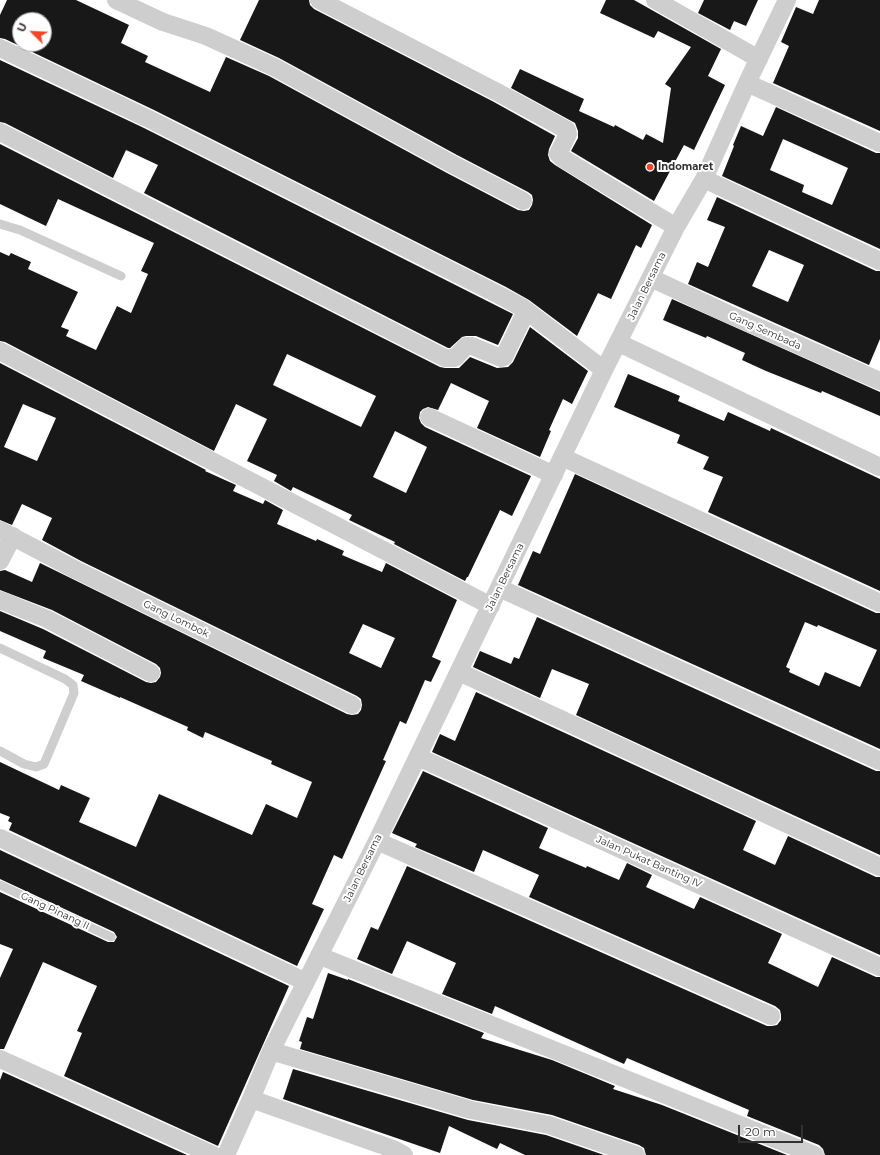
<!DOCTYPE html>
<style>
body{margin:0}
#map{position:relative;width:880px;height:1155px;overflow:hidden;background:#fff;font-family:Montserrat,sans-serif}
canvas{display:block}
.north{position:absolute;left:12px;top:12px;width:40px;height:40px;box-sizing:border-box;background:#fff;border:1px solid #adadad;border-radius:50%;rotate:294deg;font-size:11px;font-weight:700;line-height:16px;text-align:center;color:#313131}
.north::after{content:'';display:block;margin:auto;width:14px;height:18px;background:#f74523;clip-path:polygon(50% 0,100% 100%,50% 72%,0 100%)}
.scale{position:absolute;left:738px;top:1125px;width:65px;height:18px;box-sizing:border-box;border:2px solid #313131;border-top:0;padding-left:5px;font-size:12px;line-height:14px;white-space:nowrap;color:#313131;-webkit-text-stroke:3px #fff;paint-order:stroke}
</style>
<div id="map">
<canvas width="880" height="1155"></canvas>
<div class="north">U</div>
<div class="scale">20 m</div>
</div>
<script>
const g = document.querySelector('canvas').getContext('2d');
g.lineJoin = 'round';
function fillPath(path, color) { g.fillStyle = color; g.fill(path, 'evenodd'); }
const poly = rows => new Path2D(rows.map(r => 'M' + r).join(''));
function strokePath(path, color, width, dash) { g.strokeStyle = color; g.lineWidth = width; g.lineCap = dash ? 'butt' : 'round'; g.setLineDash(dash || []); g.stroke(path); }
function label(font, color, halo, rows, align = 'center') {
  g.font = font + ' Montserrat,sans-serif'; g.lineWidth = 4; g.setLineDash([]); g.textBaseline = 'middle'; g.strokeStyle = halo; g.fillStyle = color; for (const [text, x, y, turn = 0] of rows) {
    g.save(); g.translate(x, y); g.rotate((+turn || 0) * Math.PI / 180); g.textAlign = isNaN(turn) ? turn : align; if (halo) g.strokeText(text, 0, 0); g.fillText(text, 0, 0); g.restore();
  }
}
fillPath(poly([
 [7,0,76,0,129,25,121,43,148,56,145,62,210,92,226,57,269,76,447,173,518,210,524,211,529,210,532,205,533,200,532,195,528,192,457,155,279,58,240,40,259,0,309,0,310,5,314,9,494,102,555,136,549,149,548,155,550,161,555,165,652,225,641,248,636,245,611,299,598,293,577,336,529,300,506,287,154,110,5,39,0,38,0,15],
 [20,20,44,20,44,44,20,44],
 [606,0,634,0,721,49,708,76,725,85,694,150,684,145,654,201,571,151,578,138,578,131,575,123,511,88,520,69,584,99,579,111,614,127,615,125,643,140,646,134,663,143,671,88,665,84,691,47,658,31,654,38,600,13],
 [704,0,758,0,746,26,734,21,730,30,698,13],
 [819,0,880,0,880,131,773,83,789,46,781,42,796,7,813,14],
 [0,60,144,128,513,314,498,345,476,336,466,336,462,337,450,348,448,348,144,193,158,165,126,150,113,178,5,123,0,122],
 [776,107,876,153,880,153,880,249,722,176,734,146,733,145,741,126,763,136],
 [783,139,848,168,832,205,802,192,804,185,770,170],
 [0,144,440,367,445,368,459,368,470,357,497,368,508,367,513,362,530,327,588,371,572,404,563,399,549,430,551,431,540,457,477,428,489,401,451,383,438,410,428,407,423,409,420,412,419,418,421,423,425,427,531,476,512,516,500,510,468,577,467,577,465,581,394,544,395,542,349,520,352,515,293,487,291,491,274,481,277,475,247,461,267,419,236,404,214,451,5,342,0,341,0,252,9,256,11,253,31,262,28,269,78,292,61,327,69,330,66,336,96,350,117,306,131,313,148,274,141,271,154,243,58,199,46,226,0,204],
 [287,354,376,396,361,427,273,385],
 [395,431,427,447,406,493,373,477],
 [717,197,876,271,880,271,880,339,869,365,688,284,697,262,708,267,725,227,707,220],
 [769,250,804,265,788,302,752,286],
 [672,299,880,392,880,416,822,391,821,393,766,371,742,360,745,353,707,336,706,338,663,320],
 [0,363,206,470,205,471,236,485,233,491,263,504,265,500,283,510,277,524,316,541,317,539,344,551,342,555,382,572,386,563,457,600,432,657,441,661,431,682,425,680,406,724,400,721,383,760,386,761,342,859,334,855,312,904,324,909,297,966,9,830,12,823,8,821,10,817,0,813,0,762,59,790,61,785,90,798,79,822,136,847,159,794,252,835,266,804,297,818,312,782,271,764,272,761,205,732,203,738,187,730,188,727,120,697,120,698,81,681,84,675,43,658,46,651,0,631,0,611,43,629,146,682,151,683,156,682,160,677,161,673,160,668,156,664,52,610,0,590,0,571,5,570,32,582,40,563,347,714,352,715,358,714,361,710,362,705,361,699,357,696,81,561,42,540,52,518,22,504,12,525,0,520],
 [23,404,56,418,37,461,4,447],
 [363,624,395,638,381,668,349,653],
 [628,374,680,396,678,401,724,421,728,412,770,431,771,428,880,479,880,591,708,512,723,477,703,469,709,457,677,443,680,435,614,407],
 [575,474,876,613,880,613,880,749,518,585,533,551,540,554],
 [805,622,817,627,818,625,877,650,860,687,825,672,819,686,789,672,790,669,786,667],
 [537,617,876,771,880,771,880,855,576,715,589,684,552,669,540,698,473,667,480,651,511,664,514,657,519,659],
 [476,692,756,821,743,850,775,865,788,836,876,877,880,877,880,955,432,752,440,734,455,741],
 [423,771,548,828,539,848,586,868,587,866,619,880,627,863,652,875,646,887,694,909,700,897,782,934,768,963,818,987,832,957,876,977,880,977,880,1155,825,1155,823,1149,819,1145,747,1116,749,1110,627,1058,624,1064,495,1006,492,1014,442,994,456,963,407,941,392,974,357,959,371,927,378,930,407,866,767,1026,772,1026,777,1025,781,1020,781,1015,780,1010,775,1006,529,897,539,875,483,850,474,872,415,847,417,844,392,833],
 [0,850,289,986,218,1146,64,1076,82,1033,77,1031,97,986,43,962,4,1049,0,1049,0,978,13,949,0,944,0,892,108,942,114,942,117,937,114,932,0,879],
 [328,973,348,980,348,979,484,1033,481,1038,552,1060,615,1086,613,1089,662,1105,787,1155,646,1155,644,1148,639,1145,552,1115,473,1100,300,1049,302,1042,299,1041,307,1017,313,1019],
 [293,1069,468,1120,546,1135,604,1155,525,1155,500,1143,497,1149,449,1126,440,1153,283,1099],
 [3,1072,187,1155,0,1155,0,1080]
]), '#181818');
strokePath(poly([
 [0,224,20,230,121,276],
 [0,648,65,679,73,685,74,693,44,764,36,767,24,764,0,751],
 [0,885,111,937]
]), '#cecece', 9);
strokePath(poly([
 [116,0,163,22,206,36,274,67,452,164,523,201],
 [319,0,499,93,567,130,568,134,558,154,562,158,676,227],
 [655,0,759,59],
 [0,48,149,119,501,296,523,308,604,370],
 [747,83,880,143],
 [0,132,445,358,455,358,466,346,472,346,501,358,504,357,526,311],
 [704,179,880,261],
 [651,278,728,314,880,381],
 [619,343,880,467],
 [0,351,491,606],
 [429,417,554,475],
 [562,457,880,603],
 [0,530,76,570,352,705],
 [0,561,13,536],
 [499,588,880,761],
 [0,600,47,619,151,673],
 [459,672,880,867],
 [418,757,880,967],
 [0,838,306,982],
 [377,841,771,1016],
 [320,956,815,1155],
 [271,1051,471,1110,549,1125,636,1155],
 [0,1059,213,1155],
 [251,1099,393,1149,404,1155],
 [226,1155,251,1099,271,1051,377,841,604,370,676,227,704,179,747,83,787,0]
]), '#cecece', 18);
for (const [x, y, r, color] of [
 [650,167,4,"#f74523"]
]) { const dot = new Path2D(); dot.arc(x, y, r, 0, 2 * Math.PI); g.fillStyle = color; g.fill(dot); strokePath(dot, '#fff', 1.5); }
label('bold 10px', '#313131', '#fff', [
 ["Indomaret",658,167]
], 'left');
label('10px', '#313131', '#fff', [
 ["Jalan Bersama",647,286,-64],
 ["Gang Sembada",765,331,24],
 ["Jalan Bersama",505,577,-64],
 ["Gang Lombok",176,619,26],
 ["Jalan Pukat Banting IV",649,862,24],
 ["Jalan Bersama",363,868,-64],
 ["Gang Pinang II",55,911,25]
]);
</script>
